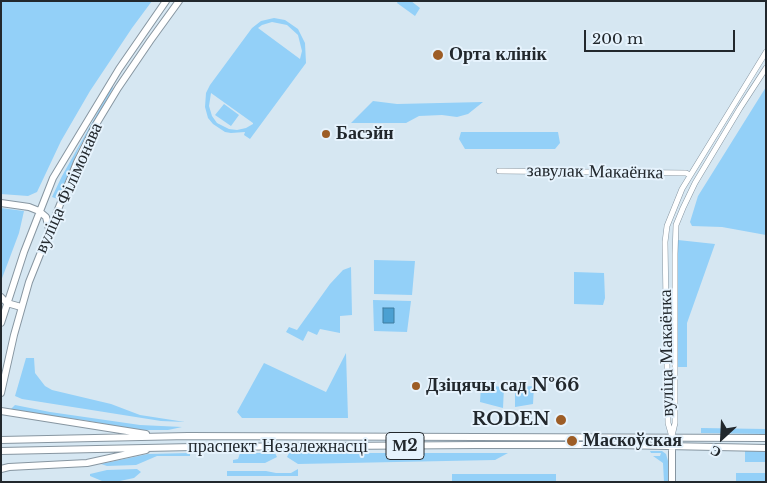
<!DOCTYPE html>
<meta charset="utf-8">
<style>
body{margin:0}
#map{position:relative;width:767px;height:483px;overflow:hidden;background:#d6e7f2;font-family:"Libre Baskerville",serif}
canvas{display:block}
.frame{position:absolute;inset:0;border:2px solid #22282d;pointer-events:none}
.north{position:absolute;left:697px;top:413px;width:50px;height:50px;-webkit-text-stroke:4px #e6f3fd;paint-order:stroke;rotate:205deg;font-size:14px;font-weight:700;line-height:20px;text-align:center;color:#22282d}
.north::after{content:'';display:block;margin:auto;width:18px;height:22px;background:#22282d;clip-path:polygon(50% 0,100% 100%,50% 72%,0 100%)}
.scale{position:absolute;left:584px;top:30px;width:151px;height:22px;box-sizing:border-box;border:2px solid #22282d;border-top:0;padding-left:6px;font-size:15px;line-height:18px;white-space:nowrap;color:#22282d;-webkit-text-stroke:4px #e6f3fd;paint-order:stroke}
</style>
<div id="map">
<canvas width="767" height="483"></canvas>
<div class="frame"></div>
<div class="north">С</div>
<div class="scale">200 m</div>
</div>
<script>
const g = document.querySelector('canvas').getContext('2d');
g.lineJoin = 'round';
function fillPath(path, color) { g.fillStyle = color; g.fill(path, 'evenodd'); }
const poly = rows => new Path2D(rows.map(r => 'M' + r).join(''));
function strokePath(path, color, width, dash) { g.strokeStyle = color; g.lineWidth = width; g.lineCap = dash ? 'butt' : 'round'; g.setLineDash(dash || []); g.stroke(path); }
function label(font, color, halo, rows, align = 'center') {
  g.font = font + ' "Libre Baskerville",serif'; g.lineWidth = 4; g.setLineDash([]); g.textBaseline = 'middle'; g.strokeStyle = halo; g.fillStyle = color; for (const [text, x, y, turn = 0] of rows) {
    g.save(); g.translate(x, y); g.rotate((+turn || 0) * Math.PI / 180); g.textAlign = isNaN(turn) ? turn : align; if (halo) g.strokeText(text, 0, 0); g.fillText(text, 0, 0); g.restore();
  }
}
fillPath(poly([
 [1,1,152,1,132,28,90,91,61,141,37,192,28,196,1,194],
 [398,1,411,1,420,8,415,16,397,3],
 [274,18,285,20,298,29,305,43,306,63,250,139,244,135,245,132,231,133,225,132,213,124,208,118,205,107,206,93,210,85,252,28,261,21],
 [272,22,287,25,298,35,302,51,300,59,258,28,262,25],
 [211,93,253,123,253,124,246,128,237,130,229,129,217,123,212,116,209,106],
 [112,87,113,88,78,150,58,199,52,197,62,176],
 [766,87,766,235,722,227,692,226,690,222,698,196],
 [373,101,397,104,483,102,468,114,457,117,442,115,419,116,406,123,351,123],
 [224,104,239,115,231,126,215,115],
 [461,132,558,132,560,143,555,149,465,149,459,139],
 [1,208,24,211,19,233,1,281],
 [678,240,715,244,687,323,687,367,678,367],
 [374,260,415,261,412,295,374,294],
 [351,267,352,315,340,316,340,333,320,329,317,335,308,331,303,341,286,332,289,327,297,330,330,284,343,270],
 [574,272,604,273,605,298,603,305,574,304],
 [373,300,411,301,407,332,374,331],
 [346,353,348,418,242,418,237,412,264,363,326,392],
 [26,358,34,358,35,373,45,386,52,390,111,404,140,415,185,422,161,421,22,399,15,396],
 [481,385,504,387,503,408,480,402],
 [534,386,533,404,515,407,515,387],
 [15,405,50,412,140,425,182,427,168,430,139,430,83,420,28,413,11,409],
 [701,428,766,429,766,434,701,433],
 [650,451,662,451,666,454,668,461,668,482,664,482,663,463,653,456,660,456,661,453,651,453],
 [745,451,766,451,766,462,745,462],
 [190,453,190,456,157,456,136,465,107,466,101,464,148,454],
 [240,453,275,453,277,457,265,463,233,463,233,460,238,459],
 [289,453,508,453,495,460,298,464,287,457],
 [137,469,141,472,134,478,115,482,102,481,90,476,90,474,107,470],
 [298,469,298,476,227,476,227,471,266,471,276,473,291,473],
 [736,473,766,473,766,482,736,482],
 [452,474,556,474,556,482,452,482]
]), '#93d0f8');
const water = poly([
 [383,308,394,308,394,323,383,323,383,308]
]);
fillPath(water, '#4ba0d2');
strokePath(water, '#3f7ca0', 1);
const minor = poly([
 [499,171,686,173,690,175],
 [672,436,675,423,675,254,676,225,683,208,695,183,740,108,766,68],
 [672,437,668,423,665,242,667,226,682,189,766,52]
]);
const major = poly([
 [1,203,29,207,39,211,46,217,49,229],
 [1,297,7,303,21,307],
 [1,323,24,252,53,178,119,69,166,1],
 [1,393,14,335,29,282,77,162,95,126,118,88,150,41,179,1],
 [1,411,146,434],
 [1,440,188,436,766,438],
 [672,443,672,482],
 [1,451,193,447,476,445,617,445,766,448],
 [1,469,9,467,87,463,146,450]
]);
strokePath(minor, '#8796a1', 6);
strokePath(major, '#8796a1', 8);
strokePath(minor, '#fff', 5);
strokePath(major, '#fff', 6);
for (const [x, y, r, color] of [
 [438,55,6,"#9d5d26"],
 [326,134,5,"#9d5d26"],
 [416,386,5,"#9d5d26"],
 [561,420,6,"#9d5d26"],
 [572,441,6,"#9d5d26"]
]) { const dot = new Path2D(); dot.arc(x, y, r, 0, 2 * Math.PI); g.fillStyle = color; g.fill(dot); strokePath(dot, '#e6f3fd', 2); }
for (const [x, y, w] of [
 [405,446,38]
]) { const box = new Path2D(); box.roundRect(x - w / 2, y - 13.5, w, 27, 4); g.fillStyle = '#e6f3fd'; g.fill(box); strokePath(box, '#22282d', 1); }
label('bold 16px', '#22282d', null, [
 ["М2",405,446]
]);
label('bold 18px', '#22282d', '#e6f3fd', [
 ["Орта клінік",449,55],
 ["Басэйн",336,134],
 ["Дзіцячы сад №66",426,386],
 ["RODEN",550,420,"right"],
 ["Маскоўская",583,441]
], 'left');
label('18px', '#22282d', '#e6f3fd', [
 ["завулак Макаёнка",595,172,1],
 ["вуліца Філімонава",69,188,-66],
 ["вуліца Макаёнка",667,353,-91],
 ["праспект Незалежнасці",278,447]
]);
</script>
